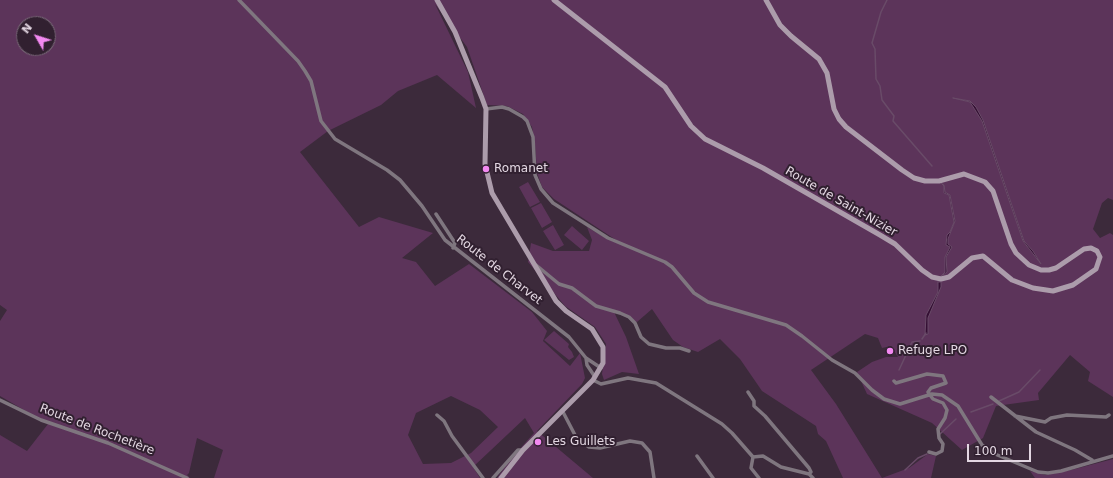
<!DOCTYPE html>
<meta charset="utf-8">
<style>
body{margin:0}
#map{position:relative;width:1113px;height:478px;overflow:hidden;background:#3c2a3b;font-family:"DejaVu Sans",sans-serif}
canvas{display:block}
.north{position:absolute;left:16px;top:16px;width:40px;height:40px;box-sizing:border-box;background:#312030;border:1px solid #786977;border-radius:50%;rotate:309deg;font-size:11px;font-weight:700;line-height:16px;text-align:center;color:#e3d7e2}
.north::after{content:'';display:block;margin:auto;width:14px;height:18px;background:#f389f1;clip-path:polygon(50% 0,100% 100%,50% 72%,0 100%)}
.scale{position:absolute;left:967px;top:444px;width:64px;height:18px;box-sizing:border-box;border:2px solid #e3d7e2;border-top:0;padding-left:5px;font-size:12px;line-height:14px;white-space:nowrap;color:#e3d7e2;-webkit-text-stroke:3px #312030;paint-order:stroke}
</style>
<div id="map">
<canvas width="1113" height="478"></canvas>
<div class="north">N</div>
<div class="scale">100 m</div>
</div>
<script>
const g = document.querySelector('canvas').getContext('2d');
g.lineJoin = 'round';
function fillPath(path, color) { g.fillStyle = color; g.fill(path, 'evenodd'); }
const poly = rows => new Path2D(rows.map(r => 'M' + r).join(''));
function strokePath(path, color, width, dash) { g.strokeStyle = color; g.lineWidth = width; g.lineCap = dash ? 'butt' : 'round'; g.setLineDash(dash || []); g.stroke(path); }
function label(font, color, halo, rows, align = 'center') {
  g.font = font + ' "DejaVu Sans",sans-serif'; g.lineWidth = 4; g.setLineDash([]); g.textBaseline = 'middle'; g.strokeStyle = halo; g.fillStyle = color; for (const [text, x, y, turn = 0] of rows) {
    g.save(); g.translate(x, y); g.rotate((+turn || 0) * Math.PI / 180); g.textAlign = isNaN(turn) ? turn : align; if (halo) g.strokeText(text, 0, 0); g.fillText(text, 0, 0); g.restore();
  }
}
fillPath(poly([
 [0,0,1113,0,1113,200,1108,198,1102,203,1093,229,1100,238,1110,233,1113,235,1113,397,1088,381,1090,372,1070,355,1038,393,1039,400,996,406,983,438,962,450,932,423,867,394,857,372,872,362,886,357,898,357,891,346,882,348,878,338,865,334,811,370,836,404,882,478,909,468,928,454,936,456,931,478,843,478,826,441,818,434,816,426,762,391,740,359,720,339,698,352,683,347,673,340,652,309,637,322,614,312,626,337,639,374,622,372,604,380,602,374,606,344,595,327,565,306,528,262,531,243,553,251,589,251,592,240,587,227,604,237,616,240,554,199,542,187,537,173,535,144,532,127,523,114,507,106,487,105,467,47,435,4,468,72,476,108,437,75,398,91,381,105,328,131,300,152,359,227,379,217,433,233,402,258,416,262,435,286,469,264,532,312,547,331,543,341,570,366,580,353,585,378,582,384,537,431,593,478,497,478,510,460,534,433,525,418,473,467,480,478,214,478,223,450,197,438,189,473,187,475,190,478,0,478,0,435,27,451,48,424,0,396,0,321,7,310,0,305],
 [24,24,48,24,48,48,24,48],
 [451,396,480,410,498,427,471,453,451,463,423,464,408,435,416,413],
 [528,182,540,202,530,207,519,187],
 [541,203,552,222,542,228,531,208],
 [553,225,564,245,555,250,543,231],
 [572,226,589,241,582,250,564,235],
 [554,331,569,344,568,347,572,352,574,357,569,360,544,340],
 [1113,459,1113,478,1035,478,1030,471,1045,475,1071,470]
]), '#5c345a');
const water = poly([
 [953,98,970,101,976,107,983,120,1024,241,1033,251,1041,264,1023,241,982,121,970,102,953,98],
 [940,182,944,185,945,192,950,195,955,221,948,239,948,244,952,247,946,257,947,272,940,277,945,272,945,257,950,247,946,245,947,235,950,232,954,222,949,195,944,193,944,186,940,182],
 [938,282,941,282,941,287,928,318,928,334,925,335,926,315,938,292,938,282]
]);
fillPath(water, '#350f34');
strokePath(water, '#694b68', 1);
strokePath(poly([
 [887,0,881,12,872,43,875,49,876,79,880,86,882,100,894,116,893,121,932,166],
 [922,339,926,333],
 [899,370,912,342,920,341],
 [999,401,1019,392,1040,370],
 [971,412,993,404],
 [940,434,956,419],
 [905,470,918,458,927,454]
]), '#694b68', 1.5);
strokePath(poly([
 [239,0,298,61,305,71,311,81,321,121,335,139,387,170,400,180,422,206,445,240,569,337,586,358,601,368],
 [486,109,502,107,509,109,523,117,527,121,533,137,535,175,541,189,553,203,608,238,665,262,672,267,694,293,708,302,786,325,802,336,832,360,855,373,872,390,884,399,900,404,932,394,942,395,958,406,982,445,995,454,1038,472,1048,473,1061,471,1113,456],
 [436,214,455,243,453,248],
 [536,265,559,284,572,288,596,306,620,313,629,317,635,323,641,337,649,344,666,348,680,348,689,351],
 [586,358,587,365,595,377],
 [593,380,601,384,628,378,656,383,722,424,732,433,753,457],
 [894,381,896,383,927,374,943,376,946,383,931,388,928,392,930,395],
 [748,392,754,401,754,406,765,416,809,468,811,472,809,474],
 [991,397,1036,432,1075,450,1092,460],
 [0,400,41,420,108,443,187,478],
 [563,412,576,437,589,447,600,448,630,441,642,443,650,452,654,478],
 [437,415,444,421,452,436,483,478],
 [1015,416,1045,422,1051,418,1067,415,1106,417,1109,415],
 [929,452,936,454,942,451,943,444,939,438,938,429,945,418,947,410,943,403,933,399,930,395],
 [697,456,713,478],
 [753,457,763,456,781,467,809,474,813,478],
 [753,457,751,468,759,478],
 [493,478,518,450,523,450]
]), '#7f767f', 3.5);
strokePath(poly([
 [437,0,455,32,482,98,486,109,485,164,492,193,556,301,566,311,592,329,603,347,603,363,593,380,523,450,501,478],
 [554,0,665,87,691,126,705,139,763,168,880,235,895,244,922,270,932,277,941,279,949,277,972,258,983,256,1012,280,1033,288,1053,291,1073,285,1096,269,1100,257,1097,251,1091,248,1084,249,1056,268,1049,270,1041,270,1029,265,1016,253,1011,244,993,191,985,182,964,174,939,181,925,181,914,178,902,170,846,127,839,119,834,109,827,73,819,59,791,36,780,25,766,0]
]), '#ac9cab', 5);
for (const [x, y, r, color] of [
 [486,169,4,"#f389f1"],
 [890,351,4,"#f389f1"],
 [538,442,4,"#f389f1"]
]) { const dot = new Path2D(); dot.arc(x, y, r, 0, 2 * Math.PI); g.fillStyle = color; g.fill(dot); strokePath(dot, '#312030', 1.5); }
label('12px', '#e3d7e2', '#312030', [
 ["Romanet",494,169],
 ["Refuge LPO",898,351],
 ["Les Guillets",546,442]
], 'left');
label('12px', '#e3d7e2', '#312030', [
 ["Route de Saint-Nizier",841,202,30],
 ["Route de Charvet",499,270,38],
 ["Route de Rochetière",97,430,21]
]);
</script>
